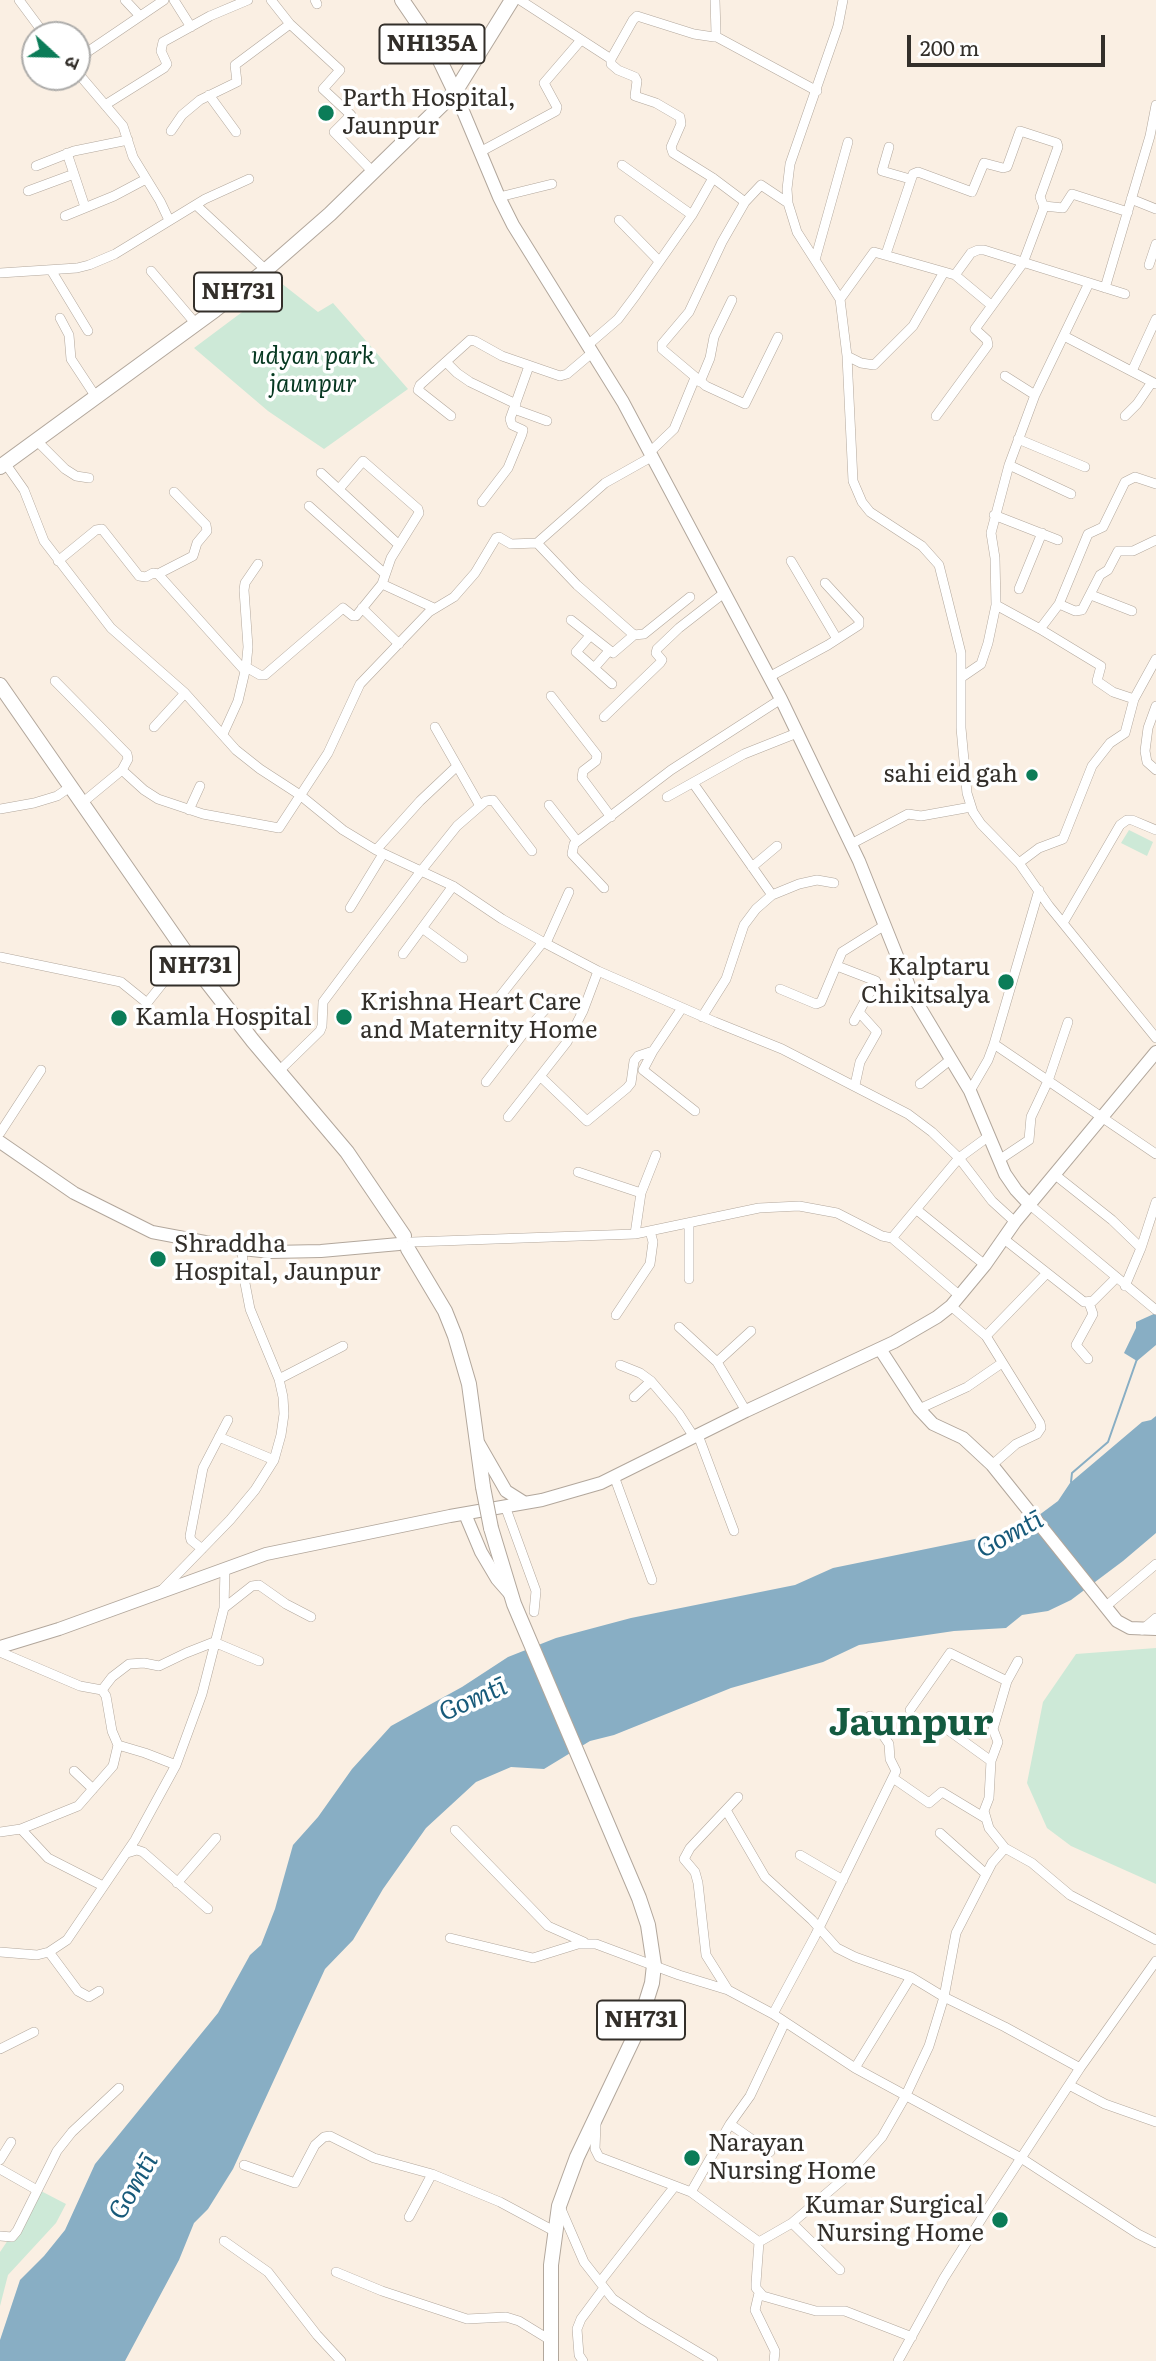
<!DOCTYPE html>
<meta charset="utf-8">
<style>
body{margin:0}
#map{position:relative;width:1156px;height:2361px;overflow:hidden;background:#faefe3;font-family:Literata,"Noto Sans Devanagari",serif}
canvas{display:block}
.north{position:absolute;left:21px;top:21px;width:70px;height:70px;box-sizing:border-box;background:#fff;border:2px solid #adacaa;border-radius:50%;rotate:112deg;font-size:19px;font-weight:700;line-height:28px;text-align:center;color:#332f2a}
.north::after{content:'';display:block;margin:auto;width:24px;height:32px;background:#0b7c58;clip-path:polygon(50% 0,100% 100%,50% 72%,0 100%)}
.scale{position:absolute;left:907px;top:35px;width:198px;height:32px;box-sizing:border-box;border:4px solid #332f2a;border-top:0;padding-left:9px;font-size:21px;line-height:24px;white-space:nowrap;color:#332f2a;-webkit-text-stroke:5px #fff;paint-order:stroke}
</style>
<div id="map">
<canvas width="1156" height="2361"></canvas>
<div class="north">उ</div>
<div class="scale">200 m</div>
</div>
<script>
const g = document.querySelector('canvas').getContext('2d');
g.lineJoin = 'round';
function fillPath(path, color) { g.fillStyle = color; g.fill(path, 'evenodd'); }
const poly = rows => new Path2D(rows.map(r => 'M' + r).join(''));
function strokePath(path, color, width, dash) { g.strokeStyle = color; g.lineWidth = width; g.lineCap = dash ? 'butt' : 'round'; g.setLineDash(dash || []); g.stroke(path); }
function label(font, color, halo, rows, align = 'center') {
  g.font = font + ' Literata,serif'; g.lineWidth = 7; g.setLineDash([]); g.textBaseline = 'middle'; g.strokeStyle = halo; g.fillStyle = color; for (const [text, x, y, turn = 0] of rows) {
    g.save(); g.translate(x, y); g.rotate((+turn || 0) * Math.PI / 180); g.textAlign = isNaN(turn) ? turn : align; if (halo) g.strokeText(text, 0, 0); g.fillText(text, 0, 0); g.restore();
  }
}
fillPath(poly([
 [281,283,318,312,333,303,408,389,324,449,268,411,194,348],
 [1129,830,1153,842,1147,856,1121,843],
 [1156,1648,1156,1884,1071,1846,1047,1828,1027,1783,1043,1702,1076,1654],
 [41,2191,66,2204,56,2223,8,2275,0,2306,0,2252]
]), '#cde9d7');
fillPath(poly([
 [1156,1313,1156,1345,1137,1361,1124,1353,1136,1328,1136,1322],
 [1156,1416,1156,1533,1123,1561,1071,1600,1048,1611,1022,1615,1006,1628,954,1631,859,1645,823,1662,731,1688,614,1735,590,1741,544,1769,511,1767,476,1782,426,1828,383,1889,353,1940,325,1969,233,2169,208,2209,194,2223,179,2260,125,2361,0,2361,0,2340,20,2280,44,2256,65,2230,95,2164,218,2013,250,1955,261,1945,275,1909,293,1845,318,1817,352,1769,391,1726,462,1687,508,1657,556,1638,631,1618,795,1585,833,1568,1019,1530,1058,1501,1070,1483,1142,1422,1151,1420]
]), '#88aec4');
strokePath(poly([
 [1071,1482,1072,1473,1108,1442,1137,1359]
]), '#88aec4', 2);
const minor = poly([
 [19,0,45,35],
 [125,0,140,16],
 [174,0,191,27],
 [271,0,290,24,340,70,323,89,351,115,334,132,373,172],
 [315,0,317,4],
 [520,0,611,59],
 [715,0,716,33,714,37,694,34,637,16,633,20,611,59,611,64,618,70,635,77,637,81,635,96,656,103,680,117,681,124,671,147,673,153,713,178,745,202,761,185,788,203],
 [843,0,838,26,790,164,787,189,788,203,797,232,840,299,847,356,853,481,862,502,870,512,922,546,939,565,961,653,961,728,967,793,973,812,981,824,1019,863,1049,906,1156,1038],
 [715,36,817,91],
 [77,59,164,0],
 [77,72,123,126,133,157,160,201,169,220],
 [209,95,236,132],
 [105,105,164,68,167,64,161,51,163,42,210,16,248,0],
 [171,131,182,115,200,100,237,82,235,65,290,24],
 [889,147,882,171,910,179],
 [480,152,556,111,557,107,544,83,581,40],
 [67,153,85,207],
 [622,165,692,215],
 [36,166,74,151,128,140],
 [28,191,74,174],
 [499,197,552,184],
 [1131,199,1156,209],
 [745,202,722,242,689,312,662,344,662,349,706,386,745,404,778,337],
 [196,205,266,270],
 [1044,206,1063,208,1072,194,1128,212],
 [65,216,114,196,146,179],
 [619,220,659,261],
 [886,254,913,174,918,172,972,192,984,163,1003,168,1007,167,1020,131,1057,143,1058,147,1040,197,1044,207,1023,263,975,329,987,340,988,345,936,416],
 [815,260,848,142],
 [1149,265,1156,244],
 [51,270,88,331],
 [151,271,196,324],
 [0,273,77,268,89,265,115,254,205,199,249,179],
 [955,275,991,305],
 [1105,288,1150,136,1156,105],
 [840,299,874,252,955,275,971,253,978,250,984,250,1125,294],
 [60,318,69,335,71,359,96,397],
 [1064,336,1156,384],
 [589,344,618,319,636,295,692,215,713,178],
 [847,356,861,363,874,365,913,326,944,272],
 [446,362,457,373,470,382,516,404],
 [1132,371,1156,319],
 [1005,376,1035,395],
 [700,382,710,358,714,337,732,300],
 [514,409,547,421],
 [451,416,418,390,420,385,470,340,475,341,502,356,560,376,567,374,593,352],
 [1125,416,1137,404,1152,382],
 [1018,439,1085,467],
 [37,441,65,469,76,476,89,478],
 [650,452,674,429,695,378],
 [5,463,24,490,44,541,111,628,185,693,236,750,260,769,300,795,343,830,376,850,453,886,502,919,543,942,598,971,715,1022,782,1049,908,1114,932,1132,959,1158,992,1201,1015,1222],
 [1009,465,1071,494],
 [321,473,399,545],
 [482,502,508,468,522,434,523,430,512,425,510,419,529,366],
 [309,506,385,574],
 [994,515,1058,540],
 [537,543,577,585,634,635,644,634,690,597],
 [58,561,96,530,102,529,139,576,146,577,153,573,158,574,245,671],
 [791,561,837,639],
 [158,574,193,556,197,543,207,531,206,525,174,492],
 [382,584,434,608],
 [1019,589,1042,533],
 [1091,595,1132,611],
 [1059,604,1075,611,1082,610,1100,575,1108,570,1118,551,1133,551,1156,540],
 [996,605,1040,629,1059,604,1088,534,1103,527,1125,482,1135,477,1156,484],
 [362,608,399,644],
 [571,620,613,653,634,635],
 [1040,629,1101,666,1097,681,1113,692,1134,699],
 [589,637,576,652,612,684],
 [246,667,260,675,265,675,343,608,353,616,356,616,382,584,391,558,419,513,418,509,363,461,339,489],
 [594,668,609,651],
 [769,677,828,645,859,625,859,620,825,583],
 [962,677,981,664,988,643,996,605,995,558,991,533,1009,465,1035,395,1089,283],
 [55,681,127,754,128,759,122,770,82,803],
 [551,696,597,755,596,761,583,771,582,778,611,817],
 [1156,706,1148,728,1145,751,1147,762,1156,770],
 [604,717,660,663,662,660,656,653,657,649,679,628,724,593],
 [154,727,185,693],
 [435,727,480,806],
 [223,734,238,701,246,667,248,647,244,590,245,583,258,564],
 [122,770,144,790,158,799,203,814,279,828,328,753,360,684,429,612,454,597,475,573,496,538,499,537,511,544,537,543,605,483,653,456],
 [693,783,772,895],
 [667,797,744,754,797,733],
 [549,805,577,841],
 [0,809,34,803,57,796,70,787],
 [189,810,200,786],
 [851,844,908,814,921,816,971,807],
 [376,850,420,801,456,767],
 [1019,863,1039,848,1063,839,1092,766,1110,743,1125,733,1134,699,1156,659],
 [752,867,777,846],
 [604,888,572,854,574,844,671,770,781,699],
 [350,908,383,854],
 [1063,923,1120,825,1127,820,1132,820,1156,830],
 [422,928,463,958],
 [546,943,569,892],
 [403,954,453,886],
 [0,957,121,982,147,1003,186,954],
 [837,966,876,981,854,1021],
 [780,989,816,1004,821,1002,842,952,885,925],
 [494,1004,543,942],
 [682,1008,653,1051,643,1070,695,1111],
 [702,1017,726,979,744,925,756,909,772,895,799,884,817,880,834,883],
 [994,1044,1156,1154],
 [279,1071,320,1031,322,1026,323,1002,421,871,457,826,480,806,486,801,493,800,532,851],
 [541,1077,587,1121,627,1088,631,1083,634,1061,638,1056,653,1051],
 [486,1082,523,1034,552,1002,553,999,583,1011],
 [920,1084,950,1060],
 [855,1085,860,1062,877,1032,859,1012],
 [970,1091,988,1060,994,1044,1039,890],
 [508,1117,567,1042,583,1011,598,971],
 [0,1133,41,1070],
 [999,1160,1029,1140,1031,1117,1048,1081,1068,1022],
 [578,1172,641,1193],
 [1054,1174,1112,1220,1141,1248],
 [1030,1205,1156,1310],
 [917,1210,985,1265],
 [689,1224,689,1279],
 [635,1234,641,1193,656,1155],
 [892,1238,960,1296],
 [1004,1239,1084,1302,1093,1301,1116,1278],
 [412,1242,635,1234,759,1208,799,1206,837,1213,882,1236,892,1238,959,1158,989,1136],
 [1125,1286,1141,1248,1156,1202],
 [951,1306,986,1336,1040,1423,1041,1428,1037,1434,1016,1444,992,1465],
 [616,1315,650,1264,653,1242,650,1231],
 [679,1327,717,1362,746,1411],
 [986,1336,1046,1274],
 [1088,1359,1076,1345,1093,1314,1089,1303],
 [717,1362,751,1331],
 [620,1365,640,1373,651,1381,679,1414,694,1437],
 [279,1379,343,1346],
 [634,1397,651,1381],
 [919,1409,967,1387,1002,1363],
 [698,1435,734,1531],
 [219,1437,274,1460],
 [614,1476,652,1580],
 [505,1506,536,1591,534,1612],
 [202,1549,191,1540,190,1536,203,1468,228,1420],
 [160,1592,230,1520,255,1490,274,1460,281,1435,284,1414,283,1397,279,1379,250,1309,244,1278,242,1249],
 [1105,1607,1156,1564],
 [224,1608,252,1586,259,1585,286,1604,311,1617],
 [1142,1630,1156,1618],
 [0,1652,80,1686,102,1690,106,1696,112,1731,118,1745,113,1766,78,1806,21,1829,0,1832],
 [1018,1661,1007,1681,993,1729,998,1742,991,1761,989,1798,984,1811,989,1828,1005,1848,1032,1863,1070,1895,1156,1940],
 [102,1690,112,1677,129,1664,144,1663,159,1666,186,1653,214,1642,259,1661],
 [910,1710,950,1653,1007,1681],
 [944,1727,991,1761],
 [118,1745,145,1753,176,1765],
 [74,1771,93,1789],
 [893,1778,929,1803,942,1792,985,1818],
 [726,1810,765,1877,812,1920,837,1948,855,1957,911,1977,944,1997,1005,2027,1080,2068],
 [21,1829,48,1858,103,1886],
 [455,1830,548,1926,584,1942],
 [940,1833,986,1874],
 [127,1853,137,1850,143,1852,208,1909],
 [800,1855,843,1880],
 [177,1883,216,1838],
 [450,1938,533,1958,578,1944,596,1944,679,1975,728,1990,773,2014,855,2068,1021,2158,1138,2234,1156,2243],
 [0,1952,37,1955,49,1952,67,1940,135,1840,176,1765,202,1694,224,1608,225,1568],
 [49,1952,78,1991,89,1997,99,1991],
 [728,1990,706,1955,698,1883,695,1872,684,1859,690,1848,738,1797],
 [773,2014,815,1936,896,1771,890,1759,889,1744,870,1716],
 [0,2049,34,2032],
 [855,2068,911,1977],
 [1071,2086,1105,2104,1156,2122],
 [596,2123,595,2149,599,2157,691,2192,759,2242],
 [730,2124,770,2152],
 [0,2160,11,2142],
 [244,2165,295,2183,315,2145,324,2137,330,2136,374,2158,432,2174,500,2202,554,2231],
 [0,2169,37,2190],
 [691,2192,730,2124,750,2096,785,2022],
 [561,2209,584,2262,613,2299,644,2320,713,2361],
 [409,2217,432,2174],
 [792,2223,840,2270],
 [0,2236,12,2237,17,2231,57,2151,72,2132,119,2088],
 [224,2241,268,2272,317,2335,341,2361],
 [336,2272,382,2291,467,2319,506,2317,519,2321,550,2340],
 [600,2282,675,2186],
 [759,2293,755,2310,775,2351,774,2361],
 [912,2337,845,2311,816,2311,763,2296,756,2288,756,2283,759,2242,792,2223,848,2175,882,2137,905,2097,929,2046,944,1997,956,1933,992,1863,1005,1848],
 [583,2361,579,2355,577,2329,581,2319,604,2288],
 [898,2361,944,2278,987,2210,1080,2068,1156,1961]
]);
const major = poly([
 [455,92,499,197,513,225,623,402,781,699,859,861,913,996,970,1091,1005,1174,1016,1190,1030,1205],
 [0,1142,74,1193,152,1232,242,1249,271,1252,321,1251,399,1244],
 [880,1349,919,1409,933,1424,963,1438,992,1465,1117,1621,1130,1628,1156,1629],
 [479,1444,506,1491,525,1503],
 [465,1514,481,1552,497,1579,511,1595],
 [0,1647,59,1629,266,1554,450,1516,542,1500,601,1483,746,1411,894,1342,937,1317,951,1306,985,1265,1015,1222,1156,1052]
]);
const highway = poly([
 [402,0,432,44,455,92],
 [0,467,215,310,266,270,330,214,455,92,512,0],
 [0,685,200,973,253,1041,347,1152,404,1236],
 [408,1249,445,1311,455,1336,469,1384,483,1487],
 [491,1528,514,1604,639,1898,648,1925,654,1965,652,1983,637,2031,577,2157,559,2206,551,2265,551,2361]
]);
strokePath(minor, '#b2a79c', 10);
strokePath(major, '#b2a79c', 14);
strokePath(highway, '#b2a79c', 16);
strokePath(minor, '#fff', 9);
strokePath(major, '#fff', 12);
strokePath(highway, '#fff', 14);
const highwayBridge = poly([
 [483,1487,491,1528]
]);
strokePath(highwayBridge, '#b2a79c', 16, []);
strokePath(highwayBridge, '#fff', 14);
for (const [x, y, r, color] of [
 [326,113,9,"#0b7c58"],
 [1032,775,7,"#0b7c58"],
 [1006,982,9,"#0b7c58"],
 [344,1017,9,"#0b7c58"],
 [119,1018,9,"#0b7c58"],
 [158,1259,9,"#0b7c58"],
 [692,2158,9,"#0b7c58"],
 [1000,2220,9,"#0b7c58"]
]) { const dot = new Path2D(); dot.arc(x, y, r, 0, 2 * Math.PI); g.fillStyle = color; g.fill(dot); strokePath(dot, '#fff', 2.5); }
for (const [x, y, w] of [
 [432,44,105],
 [238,292,88],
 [195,966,88],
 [641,2020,88]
]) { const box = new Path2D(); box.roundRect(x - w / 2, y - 19.5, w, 39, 5); g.fillStyle = '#fff'; g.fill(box); strokePath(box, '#332f2a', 2); }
label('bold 23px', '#332f2a', null, [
 ["NH135A",432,44],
 ["NH731",238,292],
 ["NH731",195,966],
 ["NH731",641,2020]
]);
label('24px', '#332f2a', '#fff', [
 ["Parth Hospital,",342,99],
 ["Jaunpur",342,127],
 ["sahi eid gah",1018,775,"right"],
 ["Kalptaru",990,968,"right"],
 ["Chikitsalya",990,996,"right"],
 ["Krishna Heart Care",360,1003],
 ["and Maternity Home",360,1031],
 ["Kamla Hospital",135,1018],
 ["Shraddha",174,1245],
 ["Hospital, Jaunpur",174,1273],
 ["Narayan",708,2144],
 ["Nursing Home",708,2172],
 ["Kumar Surgical",984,2206,"right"],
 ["Nursing Home",984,2234,"right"]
], 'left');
label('italic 24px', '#063821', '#fff', [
 ["udyan park",313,357],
 ["jaunpur",313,385]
]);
label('italic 26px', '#175a7a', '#fff', [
 ["Gomtī",1010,1535,-28],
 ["Gomtī",473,1700,-24],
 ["Gomtī",134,2187,-60]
]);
label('bold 38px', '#145a40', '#fff', [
 ["Jaunpur",911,1724]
]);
</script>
